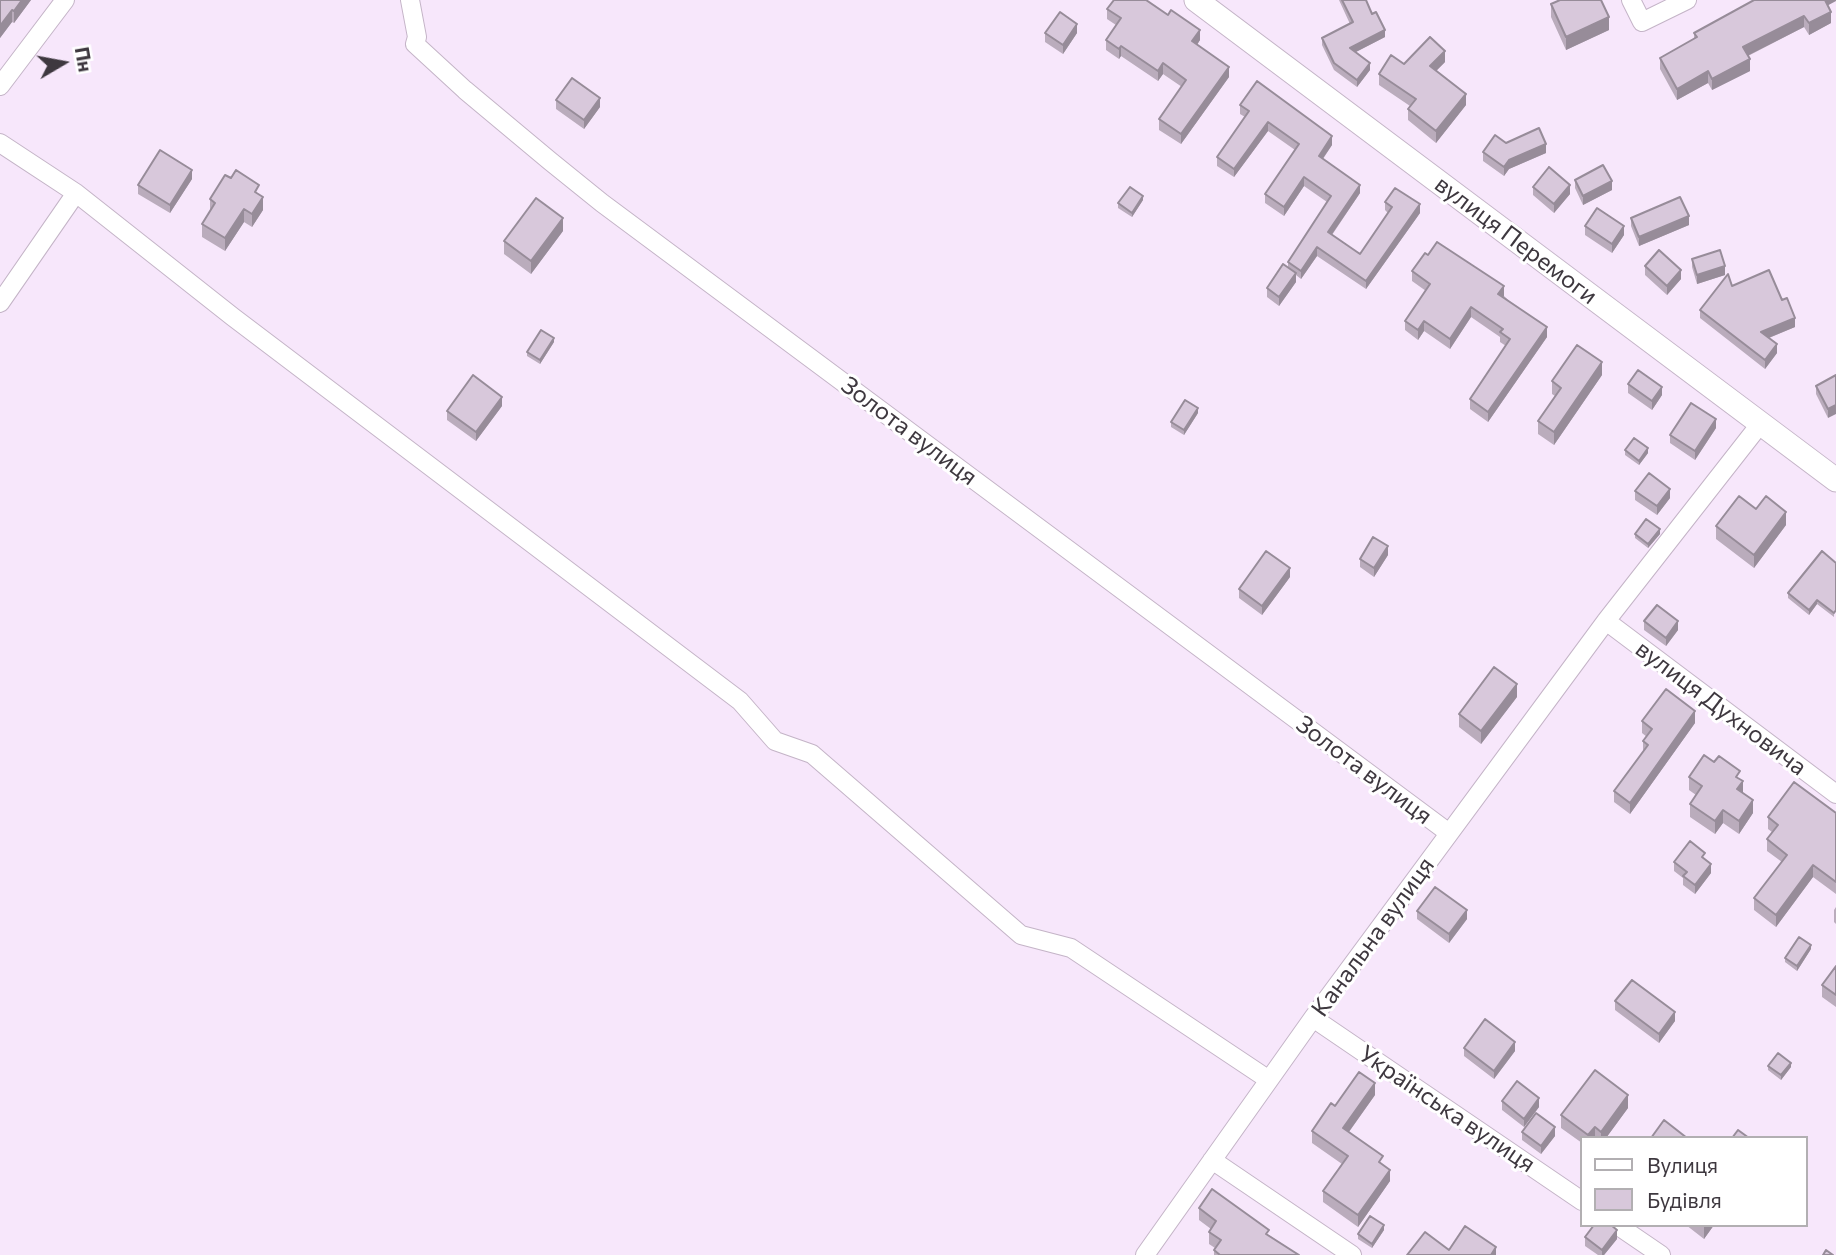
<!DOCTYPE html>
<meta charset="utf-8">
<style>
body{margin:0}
#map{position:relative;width:1836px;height:1255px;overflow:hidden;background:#f7e7fb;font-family:Commissioner,sans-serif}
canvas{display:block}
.legend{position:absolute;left:1580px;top:1136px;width:228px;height:91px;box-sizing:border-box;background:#fff;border:2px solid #b2afb2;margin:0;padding:9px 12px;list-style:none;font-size:21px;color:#3e383f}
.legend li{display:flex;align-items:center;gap:14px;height:35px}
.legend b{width:35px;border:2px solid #b2afb2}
.north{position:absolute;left:28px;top:28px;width:70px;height:70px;-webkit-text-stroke:5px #fff;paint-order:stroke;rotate:80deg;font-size:19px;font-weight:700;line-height:28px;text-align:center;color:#3e383f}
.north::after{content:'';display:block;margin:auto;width:24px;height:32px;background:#3e383f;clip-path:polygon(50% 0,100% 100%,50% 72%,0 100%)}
</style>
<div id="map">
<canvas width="1836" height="1255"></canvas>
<ul class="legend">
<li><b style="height:9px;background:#fff"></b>Вулиця</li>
<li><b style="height:19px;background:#d8c8db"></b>Будівля</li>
</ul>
<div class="north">Пн</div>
</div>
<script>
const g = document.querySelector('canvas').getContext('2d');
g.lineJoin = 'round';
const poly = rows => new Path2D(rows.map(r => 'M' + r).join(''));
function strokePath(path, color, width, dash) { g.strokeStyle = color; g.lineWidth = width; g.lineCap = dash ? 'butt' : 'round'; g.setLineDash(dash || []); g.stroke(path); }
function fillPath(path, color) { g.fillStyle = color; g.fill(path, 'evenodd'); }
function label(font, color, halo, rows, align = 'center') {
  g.font = font + ' Commissioner,sans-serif'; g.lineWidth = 6; g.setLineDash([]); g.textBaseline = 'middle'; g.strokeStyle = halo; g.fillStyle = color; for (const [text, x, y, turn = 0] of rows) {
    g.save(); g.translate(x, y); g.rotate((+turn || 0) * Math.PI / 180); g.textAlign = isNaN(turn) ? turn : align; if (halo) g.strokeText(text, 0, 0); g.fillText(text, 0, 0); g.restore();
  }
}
const minor = poly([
 [410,0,417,37,415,44,465,90,550,161,602,203,1449,833],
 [1631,0,1642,22,1687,0],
 [0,86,65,0],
 [0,143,76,193,233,317,740,701,775,741,812,754,1021,935,1071,948,1269,1080],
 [0,303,76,193],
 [1606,621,1836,794],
 [1313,1018,1582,1201],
 [1212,1160,1352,1255],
 [1617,1225,1661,1255],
 [1145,1255,1313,1018,1606,621,1761,423]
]);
const tertiary = poly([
 [1196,0,1836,480]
]);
strokePath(minor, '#c4b4c7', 20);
strokePath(tertiary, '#c4b4c7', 25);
strokePath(minor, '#fff', 18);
strokePath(tertiary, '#fff', 23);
fillPath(poly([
 [0,0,31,0,14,23,12,22,0,38],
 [1339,0,1366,0,1372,14,1385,37,1356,52,1370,70,1357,87,1334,70,1322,45,1322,38,1350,24],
 [1551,4,1609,30,1566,50,1551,17],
 [1827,5,1831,23,1809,35,1804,27,1748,56,1750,71,1712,90,1708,83,1677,100,1660,69,1660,58,1694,39,1694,33],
 [1107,9,1200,40,1197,45,1229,77,1181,144,1159,130,1159,119,1182,87,1163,74,1158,81,1121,56,1119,59,1106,50,1106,40,1116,25,1107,19],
 [1045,33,1077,33,1063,54,1045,42],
 [1445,62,1436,71,1466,105,1436,143,1408,120,1408,109,1410,106,1379,85,1379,74,1404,64],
 [556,100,600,107,584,129,556,109],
 [1240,105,1332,145,1323,159,1360,193,1332,235,1360,254,1388,213,1385,210,1385,202,1420,213,1366,289,1317,256,1301,279,1296,275,1296,282,1279,306,1267,297,1267,288,1288,267,1288,262,1327,202,1304,186,1284,216,1265,203,1265,194,1295,150,1268,131,1234,177,1217,166,1217,157,1245,117,1240,114],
 [1506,143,1546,153,1509,169,1504,176,1483,161,1483,152],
 [192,179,170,213,138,194,138,185],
 [1575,180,1612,190,1583,205,1575,188],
 [1533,187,1570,194,1554,213,1533,195],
 [259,194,263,210,252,227,244,222,225,251,202,237,202,224,210,211,210,199],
 [1143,200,1132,217,1118,208,1118,203],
 [1631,218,1689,225,1639,246,1631,226],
 [1585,226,1624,235,1612,253,1585,235],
 [563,231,531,274,504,254,504,241],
 [1428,255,1504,296,1547,337,1488,422,1470,409,1470,399,1506,346,1500,342,1500,337,1471,317,1450,349,1424,331,1418,340,1405,330,1405,321,1426,291,1412,281,1412,271],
 [1692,259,1725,275,1697,284,1692,267],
 [1645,266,1681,279,1667,295,1645,275],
 [1732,286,1795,327,1769,338,1777,353,1765,369,1700,318,1700,310],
 [554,342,540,364,527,356,527,352],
 [1602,375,1554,445,1538,434,1538,421,1555,396,1552,394,1552,381],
 [1836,375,1828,418,1816,394,1816,386],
 [1628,384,1662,395,1652,410,1628,393],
 [502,406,476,441,447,420,447,411],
 [1198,413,1184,435,1171,427,1171,422],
 [1716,428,1695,460,1670,443,1670,435],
 [1625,450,1648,453,1639,465,1625,455],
 [1635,491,1670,498,1657,515,1635,500],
 [1786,525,1754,568,1716,539,1716,526],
 [1635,534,1660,534,1648,548,1635,538],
 [1388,555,1374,577,1360,567,1360,559],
 [1836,563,1834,617,1817,604,1809,615,1788,598,1788,593],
 [1290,577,1262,615,1239,598,1239,589],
 [1644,621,1678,630,1666,646,1644,630],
 [1517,697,1481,744,1459,727,1459,714],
 [1642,721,1695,723,1630,814,1614,802,1614,791,1643,752,1643,741,1647,737,1642,733],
 [1689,777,1740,780,1743,793,1753,813,1739,834,1723,823,1715,834,1690,817,1690,804,1696,795,1689,790],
 [1836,813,1836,894,1813,877,1776,927,1754,910,1754,898,1782,862,1767,851,1767,839,1772,832,1768,829,1768,817],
 [1705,859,1711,873,1695,894,1683,885,1683,878,1674,871,1674,862],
 [1836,907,1836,924,1834,922,1834,910],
 [1417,911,1467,919,1449,943,1417,919],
 [1811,949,1797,971,1785,962,1785,958],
 [1836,966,1836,1007,1822,997,1822,985],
 [1615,1001,1675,1021,1659,1043,1615,1010],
 [1464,1048,1515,1051,1494,1079,1464,1056],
 [1768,1066,1791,1067,1781,1080,1768,1070],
 [1375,1095,1349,1132,1383,1165,1390,1181,1358,1227,1323,1202,1323,1191,1342,1164,1312,1143,1312,1131,1335,1106],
 [1502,1101,1539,1107,1524,1127,1502,1110],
 [1628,1108,1606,1138,1582,1138,1582,1143,1561,1128,1561,1115],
 [1522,1132,1555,1136,1541,1154,1522,1140],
 [1199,1208,1269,1235,1299,1255,1214,1255,1214,1250,1215,1248,1209,1244,1209,1232,1211,1229,1199,1220],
 [1686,1225,1714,1225,1704,1239],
 [1384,1230,1372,1248,1358,1239,1358,1234],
 [1585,1237,1617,1239,1604,1255,1598,1255,1585,1246]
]), '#baacbc');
fillPath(poly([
 [22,0,31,0,14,23,14,11],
 [1823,0,1836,0,1836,1,1823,8],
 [12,10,12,22,0,38,0,26],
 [1831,12,1831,23,1809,35,1809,23],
 [1804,16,1804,27,1743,58,1743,47],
 [1609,17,1609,30,1566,50,1566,37],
 [1077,24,1077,33,1063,54,1063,45],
 [1200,30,1200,40,1192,52,1192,41],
 [1385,30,1385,37,1350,55,1350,48],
 [1121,46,1121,56,1119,59,1119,49],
 [1445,51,1445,62,1430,77,1430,66],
 [1750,59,1750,71,1712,90,1712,79],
 [1163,63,1163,74,1158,81,1158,71],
 [1370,63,1370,70,1357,87,1357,80],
 [1229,67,1229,77,1181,144,1181,134],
 [1708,71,1708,83,1677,100,1677,89],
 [1466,94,1466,105,1436,143,1436,131],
 [600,98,600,107,584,129,584,120],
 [1268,122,1268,131,1234,177,1234,169],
 [1332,136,1332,145,1319,164,1319,156],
 [1546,144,1546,153,1509,169,1504,176,1504,167,1509,160],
 [192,170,192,179,170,213,170,205],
 [1304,177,1304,186,1284,216,1284,207],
 [1612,181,1612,190,1583,205,1583,196],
 [1360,185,1360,193,1328,240,1328,232],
 [1570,185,1570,194,1554,213,1554,204],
 [1143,196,1143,200,1132,217,1132,213],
 [263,197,263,210,252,227,252,214],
 [1420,204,1420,213,1366,289,1366,281],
 [244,209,244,222,225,251,225,238],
 [1689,216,1689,225,1639,246,1639,237],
 [563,218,563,231,531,274,531,261],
 [1624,226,1624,235,1612,253,1612,244],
 [1317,247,1317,256,1301,279,1301,271],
 [1725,266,1725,275,1697,284,1697,275],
 [1681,270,1681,279,1667,295,1667,286],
 [1296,273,1296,282,1279,306,1279,297],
 [1504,286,1504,296,1498,304,1498,294],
 [1471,307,1471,317,1450,349,1450,339],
 [1795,318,1795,327,1761,341,1761,332],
 [1424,321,1424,331,1418,340,1418,330],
 [1547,327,1547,337,1488,422,1488,412],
 [554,338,554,342,540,364,540,360],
 [1777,344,1777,353,1765,369,1765,360],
 [1602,362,1602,375,1554,445,1554,432],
 [1662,387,1662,395,1652,410,1652,401],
 [502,397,502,406,476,441,476,432],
 [1836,405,1836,414,1828,418,1828,409],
 [1198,408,1198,413,1184,435,1184,430],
 [1716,419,1716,428,1695,460,1695,451],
 [1648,448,1648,453,1639,465,1639,461],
 [1670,489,1670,498,1657,515,1657,506],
 [1786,512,1786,525,1754,568,1754,555],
 [1660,529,1660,534,1648,548,1648,544],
 [1388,546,1388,555,1374,577,1374,568],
 [1290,568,1290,577,1262,615,1262,606],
 [1817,600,1817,604,1809,615,1809,610],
 [1678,621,1678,630,1666,646,1666,638],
 [1517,684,1517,697,1481,744,1481,731],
 [1695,711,1695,723,1630,814,1630,803],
 [1743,781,1743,794,1737,789],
 [1753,800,1753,813,1739,834,1739,821],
 [1723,810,1723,823,1715,834,1715,821],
 [1711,864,1711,873,1695,894,1695,885],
 [1813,865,1813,877,1776,927,1776,915],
 [1467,910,1467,919,1449,943,1449,934],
 [1811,945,1811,949,1797,971,1797,966],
 [1675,1012,1675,1021,1659,1043,1659,1034],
 [1515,1042,1515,1051,1494,1079,1494,1071],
 [1791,1063,1791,1067,1781,1080,1781,1075],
 [1375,1083,1375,1095,1343,1140,1343,1128],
 [1628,1095,1628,1108,1606,1138,1601,1138,1601,1132],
 [1539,1098,1539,1107,1524,1127,1524,1119],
 [1555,1127,1555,1136,1541,1154,1541,1146],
 [1595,1127,1595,1138,1588,1138,1588,1135],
 [1390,1170,1390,1181,1358,1227,1358,1215],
 [1384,1225,1384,1230,1372,1248,1372,1244],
 [1705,1225,1714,1225,1704,1239,1704,1226],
 [1617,1230,1617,1239,1604,1255,1602,1255,1602,1250],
 [1496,1247,1496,1255,1491,1255]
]), '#978c99');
const building = poly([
 [0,0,22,0,14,11,12,10,0,26,0,0],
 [1114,0,1146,0,1168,15,1171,10,1200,30,1192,41,1229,67,1181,134,1159,119,1186,80,1163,63,1158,71,1121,46,1119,49,1106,40,1121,18,1107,9,1114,0],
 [1342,0,1366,0,1372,14,1376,12,1385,30,1350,48,1370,63,1357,80,1334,63,1322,38,1353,22,1342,0],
 [1560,0,1601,0,1609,17,1566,37,1551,4,1560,0],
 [1754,0,1825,0,1831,12,1809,23,1804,16,1743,47,1750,59,1712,79,1708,71,1677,89,1660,58,1697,37,1694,33,1754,0],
 [1060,12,1077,24,1063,45,1045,33,1060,12],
 [1430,37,1445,51,1430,66,1466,94,1436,131,1408,109,1416,99,1379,74,1391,55,1404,64,1430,37],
 [572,78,600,98,584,120,556,100,572,78],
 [1257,81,1332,136,1319,156,1360,185,1328,232,1360,254,1392,207,1385,202,1395,188,1420,204,1366,281,1317,247,1301,271,1288,262,1331,196,1304,177,1284,207,1265,194,1299,144,1268,122,1234,169,1217,157,1249,111,1240,105,1257,81],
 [1539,128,1546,144,1509,160,1504,167,1483,152,1495,135,1506,143,1539,128],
 [160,150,192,170,170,205,138,185,160,150],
 [1603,165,1612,181,1583,196,1575,180,1603,165],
 [1549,167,1570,185,1554,204,1533,187,1549,167],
 [236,170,259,185,255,192,263,197,252,214,244,209,225,238,202,224,215,203,210,199,225,175,231,178,236,170],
 [1130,187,1143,196,1132,213,1118,203,1130,187],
 [1680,197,1689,216,1639,237,1631,218,1680,197],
 [536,198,563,218,531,261,504,241,536,198],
 [1597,208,1624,226,1612,244,1585,226,1597,208],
 [1437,242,1504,286,1498,294,1547,327,1488,412,1470,399,1510,339,1500,332,1503,329,1471,307,1450,339,1424,321,1418,330,1405,321,1430,284,1412,271,1425,253,1428,255,1437,242],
 [1659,250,1681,270,1667,286,1645,266,1659,250],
 [1720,250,1725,266,1697,275,1692,259,1720,250],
 [1283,264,1296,273,1279,297,1267,288,1283,264],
 [1769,270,1782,300,1787,298,1795,318,1761,332,1777,344,1765,360,1700,310,1728,274,1732,286,1769,270],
 [541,330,554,338,540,360,527,352,541,330],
 [1577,345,1602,362,1554,432,1538,421,1561,388,1552,381,1577,345],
 [1638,370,1662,387,1652,401,1628,384,1638,370],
 [473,375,502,397,476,432,447,411,473,375],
 [1836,375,1836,405,1828,409,1816,386,1836,375],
 [1185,400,1198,408,1184,430,1171,422,1185,400],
 [1691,403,1716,419,1695,451,1670,435,1691,403],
 [1634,438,1648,448,1639,461,1625,450,1634,438],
 [1649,473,1670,489,1657,506,1635,491,1649,473],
 [1739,496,1756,509,1766,496,1786,512,1754,555,1716,526,1739,496],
 [1646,519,1660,529,1648,544,1635,534,1646,519],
 [1373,537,1388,546,1374,568,1360,559,1373,537],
 [1266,551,1290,568,1262,606,1239,589,1266,551],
 [1822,551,1836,563,1836,610,1834,613,1817,600,1809,610,1788,593,1822,551],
 [1657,605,1678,621,1666,638,1644,621,1657,605],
 [1494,667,1517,684,1481,731,1459,714,1494,667],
 [1666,689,1695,711,1630,803,1614,791,1648,745,1643,741,1652,729,1642,721,1666,689],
 [1704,755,1714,762,1719,756,1740,771,1736,777,1743,781,1737,789,1753,800,1739,821,1723,810,1715,821,1690,804,1702,786,1689,777,1704,755],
 [1794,782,1836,813,1836,882,1813,865,1776,915,1754,898,1787,855,1767,839,1778,825,1768,817,1794,782],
 [1690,841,1705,853,1702,857,1711,864,1695,885,1683,876,1687,872,1674,862,1690,841],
 [1435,887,1467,910,1449,934,1417,911,1435,887],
 [1799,937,1811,945,1797,966,1785,958,1799,937],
 [1836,966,1836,995,1822,985,1836,966],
 [1632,980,1675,1012,1659,1034,1615,1001,1632,980],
 [1485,1019,1515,1042,1494,1071,1464,1048,1485,1019],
 [1778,1053,1791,1063,1781,1075,1768,1066,1778,1053],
 [1595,1070,1628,1095,1601,1132,1595,1127,1588,1135,1561,1115,1595,1070],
 [1359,1072,1375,1083,1343,1128,1383,1156,1379,1162,1390,1170,1358,1215,1323,1191,1348,1156,1312,1131,1331,1103,1335,1106,1359,1072],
 [1517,1081,1539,1098,1524,1119,1502,1101,1517,1081],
 [1536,1113,1555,1127,1541,1146,1522,1132,1536,1113],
 [1664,1120,1687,1138,1651,1138,1664,1120],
 [1738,1130,1749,1138,1732,1138,1738,1130],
 [1212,1189,1269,1230,1266,1234,1299,1255,1220,1255,1214,1250,1221,1240,1209,1232,1216,1221,1199,1208,1212,1189],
 [1370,1216,1384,1225,1372,1244,1358,1234,1370,1216],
 [1594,1225,1611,1225,1617,1230,1602,1250,1585,1237,1594,1225],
 [1465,1226,1496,1247,1491,1255,1407,1255,1425,1232,1449,1250,1465,1226],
 [1826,1250,1833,1255,1823,1255,1826,1250]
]);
fillPath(building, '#d8c8db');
strokePath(building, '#978c99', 2);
label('24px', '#3e383f', '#fff', [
 ["вулиця Перемоги",1516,240,37],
 ["Золота вулиця",909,431,37],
 ["вулиця Духновича",1721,708,37],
 ["Золота вулиця",1364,770,37],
 ["Канальна вулиця",1373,937,-54],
 ["Українська вулиця",1447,1109,34]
]);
</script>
